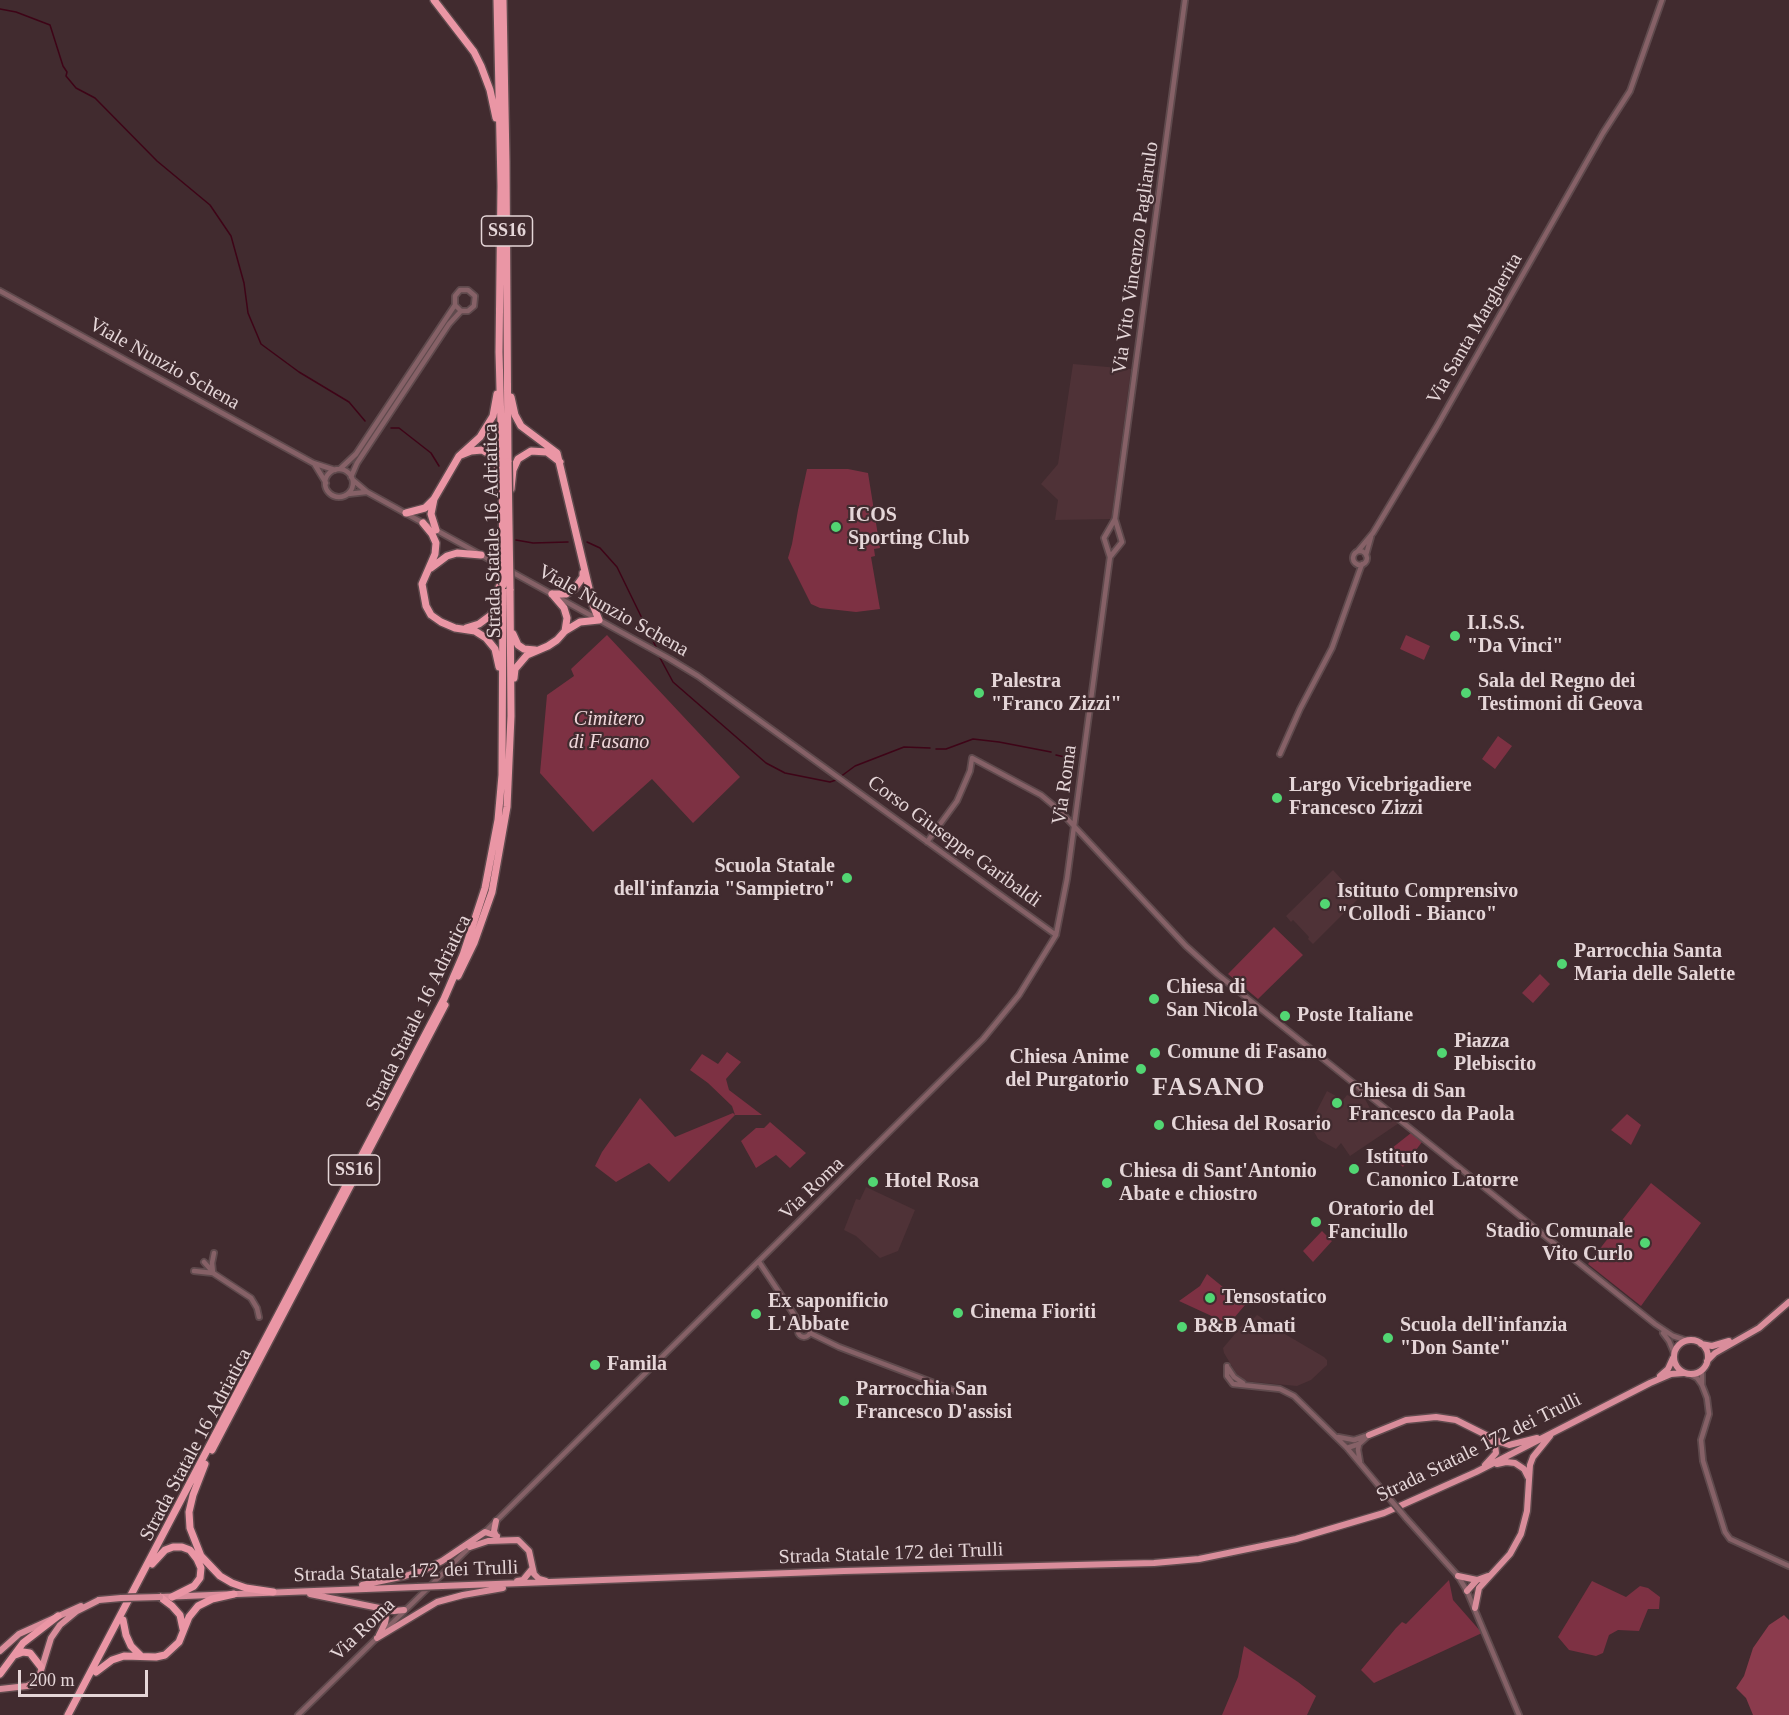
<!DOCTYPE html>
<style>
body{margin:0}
#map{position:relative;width:1789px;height:1715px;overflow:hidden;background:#412b2f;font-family:"Times New Roman",serif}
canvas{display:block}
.scale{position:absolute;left:18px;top:1670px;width:130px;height:27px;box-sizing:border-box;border:3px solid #e5d6d8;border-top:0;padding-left:8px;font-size:18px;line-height:21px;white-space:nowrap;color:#e5d6d8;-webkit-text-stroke:4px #412b2f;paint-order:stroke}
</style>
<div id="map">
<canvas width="1789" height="1715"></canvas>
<div class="scale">200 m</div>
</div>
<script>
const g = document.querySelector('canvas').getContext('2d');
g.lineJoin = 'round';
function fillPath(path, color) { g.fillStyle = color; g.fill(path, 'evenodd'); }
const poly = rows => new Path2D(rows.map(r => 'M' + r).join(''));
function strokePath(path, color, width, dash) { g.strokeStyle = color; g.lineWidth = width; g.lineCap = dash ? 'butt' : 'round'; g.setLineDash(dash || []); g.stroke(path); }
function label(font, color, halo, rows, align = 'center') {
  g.font = font + ' "Times New Roman",serif'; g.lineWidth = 4.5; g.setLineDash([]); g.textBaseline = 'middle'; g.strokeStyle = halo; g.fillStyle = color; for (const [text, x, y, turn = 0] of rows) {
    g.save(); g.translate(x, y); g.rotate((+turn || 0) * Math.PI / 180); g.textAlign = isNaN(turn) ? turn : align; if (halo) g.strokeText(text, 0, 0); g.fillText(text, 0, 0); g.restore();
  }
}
fillPath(poly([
 [1073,364,1131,369,1111,519,1055,520,1058,500,1041,484,1058,464],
 [1333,870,1359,898,1313,944,1308,939,1309,937,1296,923,1293,920,1291,922,1286,916],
 [1357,1089,1361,1092,1360,1095,1365,1099,1374,1116,1381,1109,1399,1123,1350,1156,1341,1143,1336,1149,1318,1139,1310,1124,1327,1091,1343,1100,1347,1095,1352,1097],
 [866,1187,915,1210,898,1251,880,1258,856,1236,844,1230,856,1199,860,1200],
 [1251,1315,1254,1318,1257,1315,1259,1316,1273,1327,1324,1357,1327,1360,1327,1365,1311,1380,1297,1386,1244,1381,1239,1378,1224,1353,1223,1348]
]), '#4f3237');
fillPath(poly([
 [807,469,848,469,868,473,880,548,874,549,875,556,871,557,880,609,856,612,820,608,811,604,788,558,792,544,798,510],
 [607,635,740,777,693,823,652,779,593,832,540,773,547,695,574,676,571,669],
 [1406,635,1430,646,1424,660,1400,649],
 [1498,736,1512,746,1495,769,1482,759],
 [1274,927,1303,955,1258,999,1228,974],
 [1540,974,1550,984,1533,1003,1522,993],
 [727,1052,741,1062,726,1079,729,1090,762,1115,735,1115,669,1182,649,1163,616,1182,595,1166,602,1152,640,1098,675,1137,733,1113,735,1115,732,1106,708,1083,690,1070,702,1054,718,1064],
 [1627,1114,1641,1125,1631,1145,1611,1130],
 [770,1122,806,1153,790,1168,776,1155,756,1168,741,1141,756,1128,764,1128],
 [1411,1133,1422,1142,1403,1167,1387,1152],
 [1651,1183,1701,1223,1641,1306,1588,1264],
 [1322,1231,1332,1241,1313,1262,1303,1251],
 [1207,1274,1245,1305,1229,1324,1179,1301,1200,1286],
 [1449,1580,1453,1600,1482,1633,1374,1683,1361,1670,1396,1628,1402,1622,1406,1624],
 [1592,1581,1626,1597,1640,1586,1648,1588,1660,1597,1659,1609,1648,1609,1639,1631,1618,1630,1609,1635,1603,1653,1596,1656,1569,1650,1558,1637],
 [1244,1646,1298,1682,1316,1696,1307,1715,1222,1715,1238,1677]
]), '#7d3143');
fillPath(poly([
 [1784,1615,1789,1620,1789,1715,1753,1715,1746,1698,1736,1688,1744,1676,1753,1648,1769,1625]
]), '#8b3b4d');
strokePath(poly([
 [0,9,16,12,50,25,63,66,67,72,66,76,76,88,95,98,157,161,210,205,231,236,244,283,248,313,261,344,299,372,349,402,365,421],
 [391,428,399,428,431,453,439,466],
 [516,540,533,543,568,542],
 [587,542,600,548,617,567,656,647],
 [659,656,673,682,766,763,785,773,830,782,836,780,855,766,904,747,930,748],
 [936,749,946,749,973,739,999,742,1051,752],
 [1056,755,1069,758]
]), '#3e0417', 1.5);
const tertiary = poly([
 [0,291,313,463,335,470],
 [315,465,326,483],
 [340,469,356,454,455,305],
 '325 483a14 14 0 1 1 28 0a14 14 0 1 1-28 0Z',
 [351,477,357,463,449,324,461,311,468,311,474,306,475,296,468,290,460,290,455,296,455,305,461,311],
 [353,480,367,492,503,567],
 [348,494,366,492],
 [1115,519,1185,0],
 [1358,551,1373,533,1437,426,1603,133,1630,91,1662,0],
 '1353 558a7 7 0 1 1 14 0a7 7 0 1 1-14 0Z',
 [1366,555,1371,537],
 [510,571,670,659,698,676,1056,935],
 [1280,754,1300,709,1332,648,1362,564],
 [927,842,957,801,970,771,972,758,1041,795,1059,810,1186,946,1217,974,1655,1324,1673,1336,1688,1341],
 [204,1262,212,1271],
 [759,1262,801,1325],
 [194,1271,213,1273,251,1298,257,1308,259,1317],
 [213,1273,212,1263,214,1253],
 '798 1331a6 6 0 1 1 12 0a6 6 0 1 1-12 0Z',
 [810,1333,839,1347,958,1392],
 [1663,1333,1669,1341,1674,1353],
 [1227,1366,1227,1376,1233,1384,1280,1389,1294,1396,1347,1448,1389,1498],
 [1228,1368,1234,1377,1243,1383],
 [1691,1375,1697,1378,1702,1385,1702,1370],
 [1702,1385,1707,1398,1709,1414,1701,1440,1703,1461,1725,1532,1730,1539,1789,1566],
 [1338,1437,1354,1440,1369,1435],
 [1359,1444,1358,1450,1360,1462],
 [1347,1448,1359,1444,1368,1436],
 [1406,1518,1458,1576,1467,1591,1519,1715],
 [484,1533,983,1039,1019,995,1056,935,1067,879,1110,557,1122,542,1115,519,1104,538,1110,557],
 [298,1715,472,1545]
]);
const primary = poly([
 '1674 1357a17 17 0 1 1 34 0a17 17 0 1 1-34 0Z',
 [1701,1344,1712,1346,1729,1341],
 [1707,1361,1715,1353,1759,1328,1789,1302],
 [1660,1376,1668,1369,1673,1358],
 [1369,1435,1406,1420,1436,1417,1456,1420,1500,1442,1509,1445,1537,1438],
 [1497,1464,1506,1462,1515,1463,1524,1469,1528,1477],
 [1485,1465,1496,1453,1495,1445,1491,1438],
 [496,1521,494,1531,496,1536],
 [470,1547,488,1541,518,1540,529,1551,534,1574,539,1579,546,1581],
 [1458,1576,1477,1580],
 [517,1581,523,1580,532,1569],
 [362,1585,405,1576,424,1570,442,1561,485,1532,497,1536],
 [442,1586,844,1571,1154,1563,1199,1559,1296,1539,1384,1513,1476,1472,1650,1383,1671,1374,1683,1373],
 [1467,1591,1477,1580,1488,1576],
 [310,1594,394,1611,404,1610],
 [160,1597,417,1587],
 [1475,1608,1479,1588,1510,1554,1521,1534,1527,1511,1530,1465,1533,1457,1550,1436],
 [379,1635,385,1623,386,1618,381,1609],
 [377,1638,437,1602,463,1595,503,1588],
 [0,1651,19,1634,81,1606],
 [0,1689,27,1686,34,1683,39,1677,51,1638,60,1625,77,1611,99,1600]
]);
const trunk = poly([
 [434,0,474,52,481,66,490,90,496,118],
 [497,0,501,186,499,352,502,462],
 [503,0,506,161,508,462],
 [511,397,515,415,521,426,557,453,593,605,599,620,580,622,565,631,557,640,548,646,527,655,515,669,514,678],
 [461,455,471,451,482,450,491,455,497,464,500,491],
 [511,489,513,470,518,459,531,451,547,452,560,462],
 [434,499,431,514,436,530],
 [406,513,425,508,434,499,459,456,480,437,493,416,497,394],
 [423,523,432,534,436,543,435,554,422,584,426,606,431,615,441,622,455,628,475,631,486,638,495,649,499,667],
 [431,568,447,556,457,553,481,555],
 [552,594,566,594,575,588,583,577,583,573],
 [552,594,564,608,567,618,565,631],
 [466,628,479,624,491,615,497,604,499,587],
 [513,634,518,645,524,649,535,650],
 [458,976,474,943,492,892,507,807,511,716,510,589],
 [212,1450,445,1005],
 [205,1464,193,1495,189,1512,190,1528,201,1556,220,1576,232,1583,246,1588,273,1592],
 [152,1564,165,1550,173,1547,182,1547,190,1550,197,1559,201,1568,200,1578,194,1586,172,1597],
 [160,1597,172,1606,180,1615,183,1629],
 [123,1620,126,1635,131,1646,141,1656],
 [15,1655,23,1652,30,1653,41,1667],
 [96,1672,112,1660,124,1656,156,1657,165,1655,179,1642,189,1617,198,1606,212,1599,234,1594],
 [0,1674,23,1643,58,1616],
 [68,1715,444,999,463,955,485,888,498,820,502,775,503,585]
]);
strokePath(tertiary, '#5f4a4d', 8);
strokePath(primary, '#5f4a4d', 9);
strokePath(trunk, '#5f4a4d', 10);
strokePath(tertiary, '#866167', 4.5);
strokePath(primary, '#d98d9b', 6);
strokePath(trunk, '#ea96a5', 7);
const tertiaryBridge = poly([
 [1389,1498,1406,1518]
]);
const primaryBridge = poly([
 [417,1587,442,1586],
 [99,1600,121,1598,160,1597]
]);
const trunkBridge = poly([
 [502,462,503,585],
 [508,462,510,589]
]);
strokePath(tertiaryBridge, '#5f4a4d', 8, []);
strokePath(primaryBridge, '#5f4a4d', 9, []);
strokePath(trunkBridge, '#5f4a4d', 10, []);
strokePath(tertiaryBridge, '#866167', 4.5);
strokePath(primaryBridge, '#d98d9b', 6);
strokePath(trunkBridge, '#ea96a5', 7);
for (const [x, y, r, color] of [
 [836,527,6,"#52d673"],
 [1455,636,6,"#52d673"],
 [979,693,6,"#52d673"],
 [1466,693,6,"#52d673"],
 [1277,798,6,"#52d673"],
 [847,878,6,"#52d673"],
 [1325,904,6,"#52d673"],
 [1562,964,6,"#52d673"],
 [1154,999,6,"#52d673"],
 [1285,1016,6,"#52d673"],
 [1155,1053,6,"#52d673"],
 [1442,1053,6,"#52d673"],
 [1141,1069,6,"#52d673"],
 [1337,1103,6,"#52d673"],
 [1159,1125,6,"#52d673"],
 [1354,1169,6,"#52d673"],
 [873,1182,6,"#52d673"],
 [1107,1183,6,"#52d673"],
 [1316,1222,6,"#52d673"],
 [1645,1243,6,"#52d673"],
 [1210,1298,6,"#52d673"],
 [958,1313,6,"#52d673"],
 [756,1314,6,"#52d673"],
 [1182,1327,6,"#52d673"],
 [1388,1338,6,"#52d673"],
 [595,1365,6,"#52d673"],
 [844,1401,6,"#52d673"]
]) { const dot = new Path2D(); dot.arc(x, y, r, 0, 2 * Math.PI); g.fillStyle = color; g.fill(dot); strokePath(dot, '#412b2f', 2); }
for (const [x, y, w] of [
 [507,231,51],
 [354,1170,51]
]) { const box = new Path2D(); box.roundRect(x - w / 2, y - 15, w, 30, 4.5); g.fillStyle = '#412b2f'; g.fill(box); strokePath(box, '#e5d6d8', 1.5); }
label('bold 18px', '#e5d6d8', null, [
 ["SS16",507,231],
 ["SS16",354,1170]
]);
label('20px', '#e5d6d8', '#412b2f', [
 ["Via Vito Vincenzo Pagliarulo",1136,258,-82],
 ["Via Santa Margherita",1475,329,-60],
 ["Viale Nunzio Schena",164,364,29],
 ["Strada Statale 16 Adriatica",493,531,-91],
 ["Viale Nunzio Schena",613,611,29],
 ["Via Roma",1065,785,-82],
 ["Corso Giuseppe Garibaldi",954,842,36],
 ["Strada Statale 16 Adriatica",419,1013,-64],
 ["Via Roma",812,1189,-44],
 ["Strada Statale 16 Adriatica",196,1445,-62],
 ["Strada Statale 172 dei Trulli",1479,1448,-26],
 ["Strada Statale 172 dei Trulli",891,1554,-2],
 ["Strada Statale 172 dei Trulli",406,1572,-2],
 ["Via Roma",363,1630,-44]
]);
label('bold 20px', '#e5d6d8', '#412b2f', [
 ["ICOS",848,516],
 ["Sporting Club",848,539],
 ["I.I.S.S.",1467,624],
 ["\"Da Vinci\"",1467,647],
 ["Palestra",991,682],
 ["\"Franco Zizzi\"",991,705],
 ["Sala del Regno dei",1478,682],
 ["Testimoni di Geova",1478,705],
 ["Largo Vicebrigadiere",1289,786],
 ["Francesco Zizzi",1289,809],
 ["Scuola Statale",835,867,"right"],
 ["dell'infanzia \"Sampietro\"",835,890,"right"],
 ["Istituto Comprensivo",1337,892],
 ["\"Collodi - Bianco\"",1337,915],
 ["Parrocchia Santa",1574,952],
 ["Maria delle Salette",1574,975],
 ["Chiesa di",1166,988],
 ["San Nicola",1166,1011],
 ["Poste Italiane",1297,1016],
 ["Piazza",1454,1042],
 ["Plebiscito",1454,1065],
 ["Comune di Fasano",1167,1053],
 ["Chiesa Anime",1129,1058,"right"],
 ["del Purgatorio",1129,1081,"right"],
 ["Chiesa di San",1349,1092],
 ["Francesco da Paola",1349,1115],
 ["Chiesa del Rosario",1171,1125],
 ["Istituto",1366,1158],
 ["Canonico Latorre",1366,1181],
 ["Chiesa di Sant'Antonio",1119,1172],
 ["Abate e chiostro",1119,1195],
 ["Hotel Rosa",885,1182],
 ["Oratorio del",1328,1210],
 ["Fanciullo",1328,1233],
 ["Stadio Comunale",1633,1232,"right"],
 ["Vito Curlo",1633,1255,"right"],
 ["Tensostatico",1222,1298],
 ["Ex saponificio",768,1302],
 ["L'Abbate",768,1325],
 ["Cinema Fioriti",970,1313],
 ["Scuola dell'infanzia",1400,1326],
 ["\"Don Sante\"",1400,1349],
 ["B&B Amati",1194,1327],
 ["Famila",607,1365],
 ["Parrocchia San",856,1390],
 ["Francesco D'assisi",856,1413]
], 'left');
label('italic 20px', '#f0d7db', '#412b2f', [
 ["Cimitero",609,720],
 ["di Fasano",609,743]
]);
g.letterSpacing = '1.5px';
label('bold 26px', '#e5d6d8', '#412b2f', [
 ["FASANO",1209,1088]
]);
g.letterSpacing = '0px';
</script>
